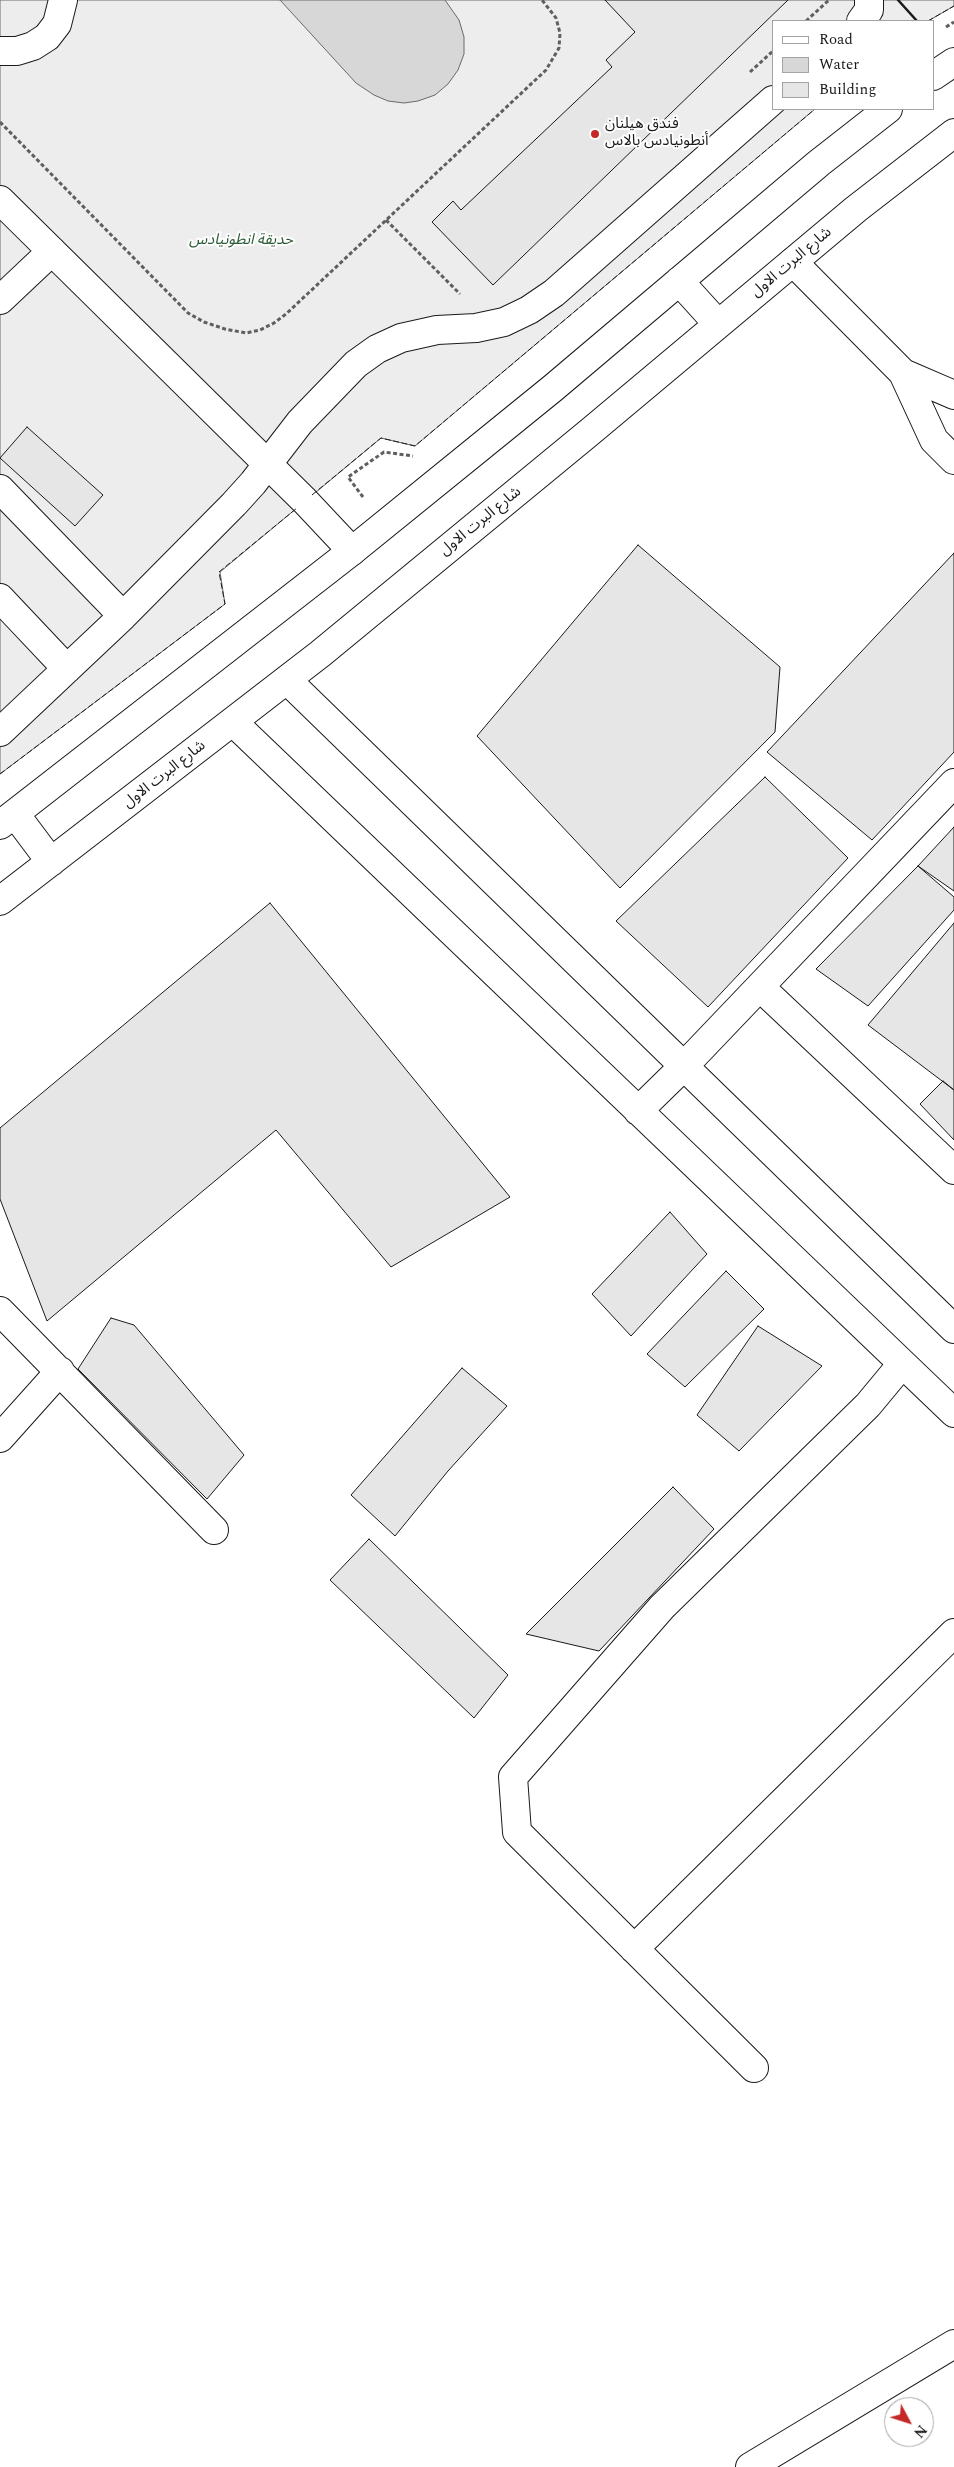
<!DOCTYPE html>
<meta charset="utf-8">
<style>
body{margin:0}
#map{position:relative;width:954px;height:2467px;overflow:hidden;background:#fff;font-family:Spectral,serif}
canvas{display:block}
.legend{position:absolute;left:772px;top:20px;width:162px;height:90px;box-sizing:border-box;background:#fff;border:1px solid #a3a3a3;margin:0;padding:6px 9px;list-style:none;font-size:15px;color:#1a1a1a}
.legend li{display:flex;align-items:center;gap:10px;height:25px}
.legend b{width:25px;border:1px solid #a3a3a3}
.north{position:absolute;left:884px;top:2397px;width:50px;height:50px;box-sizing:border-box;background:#fff;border:1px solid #a3a3a3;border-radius:50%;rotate:130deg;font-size:14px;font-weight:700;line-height:20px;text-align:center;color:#1a1a1a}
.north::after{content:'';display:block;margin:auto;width:18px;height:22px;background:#c62828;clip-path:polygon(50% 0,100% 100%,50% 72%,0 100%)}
</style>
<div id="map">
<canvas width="954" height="2467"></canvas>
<ul class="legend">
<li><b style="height:6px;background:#fff"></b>Road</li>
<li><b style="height:14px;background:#d7d7d7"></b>Water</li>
<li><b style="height:14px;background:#e6e6e6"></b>Building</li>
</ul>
<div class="north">N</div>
</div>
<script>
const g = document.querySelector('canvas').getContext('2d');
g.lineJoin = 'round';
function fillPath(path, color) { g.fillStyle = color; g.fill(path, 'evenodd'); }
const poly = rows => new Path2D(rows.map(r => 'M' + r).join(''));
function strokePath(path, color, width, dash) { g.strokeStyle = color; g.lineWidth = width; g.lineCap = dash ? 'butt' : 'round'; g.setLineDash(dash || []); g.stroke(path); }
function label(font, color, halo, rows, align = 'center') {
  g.font = font + ' Spectral,"Noto Sans Arabic",serif'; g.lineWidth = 4; g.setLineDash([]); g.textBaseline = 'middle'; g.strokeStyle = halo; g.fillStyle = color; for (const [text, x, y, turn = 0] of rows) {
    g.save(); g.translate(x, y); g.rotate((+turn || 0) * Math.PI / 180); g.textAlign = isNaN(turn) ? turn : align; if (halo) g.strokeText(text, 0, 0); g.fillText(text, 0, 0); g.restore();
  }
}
const built = poly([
 [0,0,954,0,954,6,928,21,773,21,773,109,815,109,415,446,381,438,220,572,225,604,0,774,0,0]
]);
fillPath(built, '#ededed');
strokePath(built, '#6a6a6a', 1);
const water = poly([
 [280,0,445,0,459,20,464,37,464,54,458,70,448,84,435,95,418,101,404,103,388,101,374,95,356,83,280,0]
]);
fillPath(water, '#d7d7d7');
strokePath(water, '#6a6a6a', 1);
const building = poly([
 [605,0,788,0,493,285,432,222,453,201,461,210,612,67,606,60,635,32,605,0],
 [27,427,103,495,75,526,0,458,27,427],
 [638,545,780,667,775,732,620,888,477,736,638,545],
 [954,553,954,752,872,840,767,752,954,553],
 [765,777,848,858,708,1007,616,921,765,777],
 [954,827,954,891,918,866,954,827],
 [918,866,954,897,954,910,868,1006,816,969,918,866],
 [270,903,510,1197,391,1267,276,1130,47,1321,0,1199,0,1128,270,903],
 [954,923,954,1090,868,1025,954,923],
 [943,1081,954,1090,954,1140,920,1104,943,1081],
 [670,1212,707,1254,631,1336,592,1294,670,1212],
 [726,1271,764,1309,685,1387,647,1354,726,1271],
 [111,1318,134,1325,244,1455,207,1499,78,1369,111,1318],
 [758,1326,822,1366,739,1451,697,1415,758,1326],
 [462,1368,507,1406,448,1471,395,1536,351,1495,462,1368],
 [673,1487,714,1529,599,1651,526,1634,673,1487],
 [369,1539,508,1675,474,1718,330,1580,369,1539]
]);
fillPath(building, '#e6e6e6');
strokePath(building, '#1a1a1a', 1);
const minor = poly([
 [861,21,869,10,869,0],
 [0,51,17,51,33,46,47,37,57,24,63,0],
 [0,200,305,501,352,551],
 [793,262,903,373,934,440,954,460],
 [0,300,52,251],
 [903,373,954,395],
 [0,489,123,616],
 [0,598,67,669],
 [287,680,954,1329],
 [233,722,954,1413],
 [0,732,123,616,234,504,253,483,300,422,356,364,377,349,401,338,437,330,476,328,504,322,529,310,554,293,773,100],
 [760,987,954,1170],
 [638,1111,684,1066,954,783],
 [0,1311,214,1530],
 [0,1438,60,1371],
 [634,1949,954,1633],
 [754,2068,517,1832,513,1777,662,1607,868,1405,902,1364],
 [750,2467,954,2344]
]);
const major = poly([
 [933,76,954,62],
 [679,281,718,324],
 [15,814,51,862],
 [0,825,352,551,553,388,819,163,888,109],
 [0,901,320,654,591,431,856,209,954,133]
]);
strokePath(minor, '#1a1a1a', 30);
strokePath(major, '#1a1a1a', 30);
strokePath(poly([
 [806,21,829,0],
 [946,27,954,22],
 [750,72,773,51],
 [0,122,188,313,204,322,225,329,246,333,260,330,274,323,286,314,546,70,559,48,560,33,556,18,542,0],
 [386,220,460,294],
 [363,497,348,477,384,452,413,456]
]), '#5f5f5f', 3, [4, 2.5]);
strokePath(minor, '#fff', 28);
strokePath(major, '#fff', 28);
strokePath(poly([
 [928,21,954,6],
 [312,495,381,438,415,446,815,109],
 [0,774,225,604,219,572,297,508]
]), '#1a1a1a', 1, [6, 2.5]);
strokePath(poly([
 [898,0,917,21]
]), '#1a1a1a', 2.5);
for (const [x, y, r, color] of [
 [595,134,5,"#c62828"]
]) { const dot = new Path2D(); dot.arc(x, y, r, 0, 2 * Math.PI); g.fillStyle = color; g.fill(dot); strokePath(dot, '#fff', 2); }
label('15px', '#1a1a1a', '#fff', [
 ["فندق هيلنان",605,125],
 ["أنطونيادس بالاس",605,142]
], 'left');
label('italic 15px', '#2b5a34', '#fff', [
 ["حديقة انطونيادس",241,241]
]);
label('15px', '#1a1a1a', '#fff', [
 ["شارع البرت الاول",792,263,-40],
 ["شارع البرت الاول",481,522,-39],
 ["شارع البرت الاول",165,775,-38]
]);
</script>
